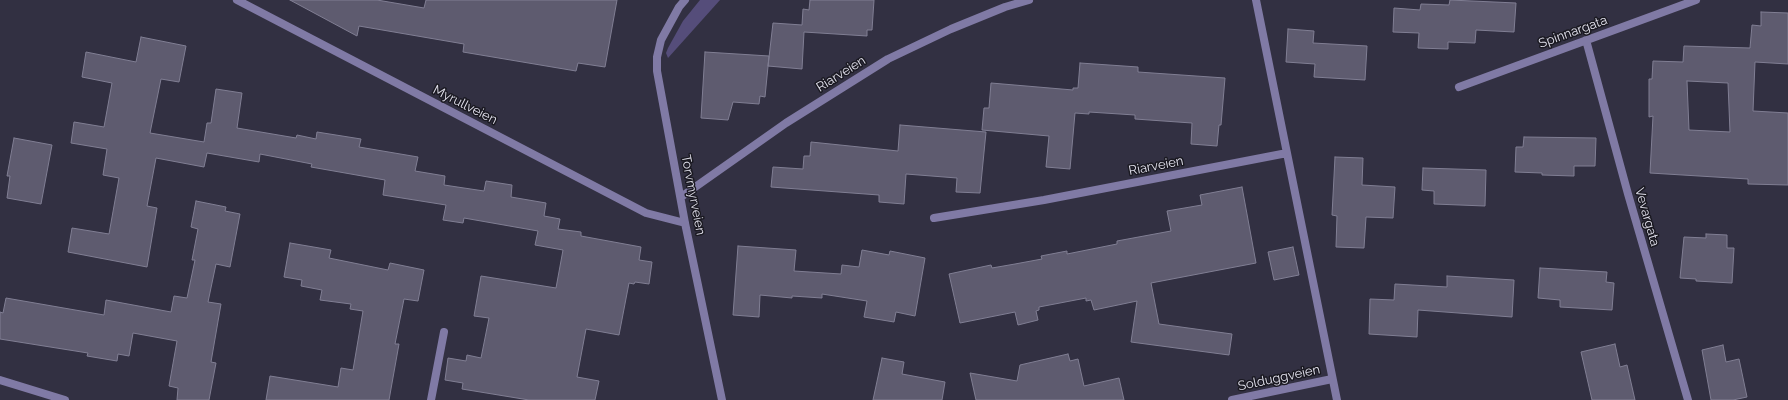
<!DOCTYPE html>
<style>
body{margin:0}
canvas{display:block;background:#323042}
</style>
<canvas width="1788" height="400"></canvas>
<script>
const g = document.querySelector('canvas').getContext('2d');
g.lineJoin = 'round';
function fillPath(path, color) { g.fillStyle = color; g.fill(path, 'evenodd'); }
const poly = rows => new Path2D(rows.map(r => 'M' + r).join(''));
function strokePath(path, color, width, dash) { g.strokeStyle = color; g.lineWidth = width; g.lineCap = dash ? 'butt' : 'round'; g.setLineDash(dash || []); g.stroke(path); }
function label(font, color, halo, rows, align = 'center') {
  g.font = font + ' Raleway,sans-serif'; g.lineWidth = 3; g.setLineDash([]); g.textBaseline = 'middle'; g.strokeStyle = halo; g.fillStyle = color; for (const [text, x, y, turn = 0] of rows) {
    g.save(); g.translate(x, y); g.rotate((+turn || 0) * Math.PI / 180); g.textAlign = isNaN(turn) ? turn : align; if (halo) g.strokeText(text, 0, 0); g.fillText(text, 0, 0); g.restore();
  }
}
fillPath(poly([
 [700,0,720,0,668,58,666,53,668,48,683,21]
]), '#554d7a');
const building = poly([
 [290,0,377,0,424,8,426,0,617,0,605,67,578,63,576,71,463,52,464,44,359,26,357,36,290,0],
 [810,0,874,0,872,30,867,30,867,36,804,32,802,69,768,66,773,23,802,25,803,9,809,10,810,0],
 [1450,0,1516,3,1514,32,1476,30,1475,43,1448,42,1448,49,1418,48,1419,33,1393,32,1394,8,1420,10,1421,4,1449,5,1450,0],
 [1761,12,1788,13,1788,64,1755,62,1753,111,1788,113,1788,185,1748,184,1748,179,1650,173,1653,116,1649,117,1649,79,1652,79,1653,61,1683,62,1684,46,1750,48,1752,25,1761,26,1761,12],
 [1687,81,1728,83,1730,132,1689,130,1687,81],
 [1288,29,1314,31,1313,43,1367,46,1365,80,1314,77,1315,64,1286,62,1288,29],
 [141,37,186,46,179,82,161,79,150,133,204,142,207,123,211,123,216,89,242,93,237,128,296,138,297,135,316,139,317,132,361,139,359,147,418,157,415,171,445,176,444,185,484,191,486,181,512,185,511,197,546,203,544,216,560,219,558,229,581,232,581,236,641,247,639,260,652,262,649,284,635,282,634,284,629,283,619,335,586,329,577,377,599,381,595,400,529,400,462,389,463,383,445,380,448,358,466,361,467,355,481,358,489,318,474,316,481,276,556,288,563,250,535,245,538,231,464,218,463,223,443,220,446,205,383,195,385,180,311,167,312,164,260,154,259,162,207,153,204,167,156,158,147,206,157,208,147,267,68,252,72,228,109,234,119,178,103,175,107,149,71,143,74,122,104,127,112,83,82,77,86,52,136,62,141,37],
 [705,52,769,56,765,97,760,96,759,104,733,102,728,120,701,118,705,52],
 [1080,63,1138,67,1138,72,1225,78,1221,125,1219,125,1217,146,1191,144,1192,123,1135,119,1135,115,1089,112,1089,114,1075,113,1070,169,1046,167,1049,136,982,130,984,108,989,108,991,83,1073,90,1073,88,1078,88,1080,63],
 [900,125,986,132,980,193,956,192,957,178,906,174,904,204,879,202,879,195,771,187,773,167,803,169,804,156,810,156,811,142,898,151,900,125],
 [1524,137,1596,138,1595,166,1574,166,1574,176,1542,175,1542,173,1515,172,1516,147,1523,147,1524,137],
 [14,138,52,145,41,204,7,198,10,176,7,176,14,138],
 [1335,157,1363,158,1362,185,1395,187,1393,218,1366,217,1364,248,1336,247,1337,216,1332,215,1335,157],
 [1423,168,1486,170,1485,206,1434,204,1434,191,1422,190,1423,168],
 [1242,187,1256,263,1151,283,1159,324,1232,334,1229,355,1131,342,1137,301,1094,310,1091,300,1086,301,1086,298,1039,307,1039,310,1036,311,1038,320,1018,325,1015,312,960,323,949,274,991,265,992,268,1015,264,1042,259,1041,256,1067,251,1067,254,1117,244,1117,241,1171,231,1167,211,1202,205,1200,195,1242,187],
 [196,201,226,207,225,211,240,214,230,267,216,264,208,302,221,304,211,362,216,363,209,400,177,400,178,388,169,386,177,341,133,333,129,356,118,354,117,361,87,356,88,353,0,339,0,312,3,313,6,298,104,315,106,300,171,312,174,296,187,298,195,260,192,260,198,229,191,227,196,201],
 [1706,234,1727,235,1727,248,1734,248,1732,283,1696,281,1696,279,1680,278,1684,237,1706,238,1706,234],
 [290,243,331,250,329,258,388,270,390,263,424,270,418,301,404,299,395,344,399,344,389,400,266,400,270,376,338,387,341,368,353,370,363,311,350,309,351,304,320,300,322,290,301,286,302,280,284,277,290,243],
 [738,246,796,250,794,271,841,274,842,265,859,267,862,250,889,255,890,251,925,258,915,316,896,312,894,322,864,317,867,301,822,294,822,298,792,296,792,298,760,295,759,317,733,315,738,246],
 [1293,247,1299,275,1274,280,1268,252,1293,247],
 [1540,268,1607,272,1606,282,1614,283,1612,310,1560,307,1560,300,1538,298,1540,268],
 [1447,276,1514,280,1512,317,1418,310,1417,337,1369,334,1370,299,1394,300,1395,284,1447,287,1447,276],
 [1615,344,1620,367,1627,365,1635,400,1592,400,1581,352,1615,344],
 [1723,345,1726,362,1739,359,1747,397,1733,400,1711,400,1702,350,1723,345],
 [1068,354,1070,361,1078,359,1084,386,1119,378,1124,400,976,400,970,373,1017,381,1020,365,1068,354],
 [882,358,904,362,902,374,945,382,942,400,873,400,882,358]
]);
fillPath(building, '#5e5b6f');
strokePath(building, '#807e93', 1);
strokePath(poly([
 [237,0,646,213,685,223],
 [685,0,679,7,661,40,657,57,657,71,685,223,722,400],
 [1256,0,1337,400],
 [1586,40,1628,194,1688,400],
 [1459,87,1696,0],
 [681,197,786,123,888,59,951,29,1005,7,1029,0],
 [934,218,1044,200,1287,153],
 [0,380,65,400],
 [431,400,444,332],
 [1232,400,1332,379]
]), '#807aa5', 8);
label('13px', '#e2e1ed', '#1a1921', [
 ["Spinnargata",1573,32,-20],
 ["Riarveien",841,74,-32],
 ["Myrullveien",465,105,27],
 ["Riarveien",1156,166,-11],
 ["Torvmyrveien",693,195,79],
 ["Vevargata",1647,217,74],
 ["Solduggveien",1279,378,-12]
]);
</script>
